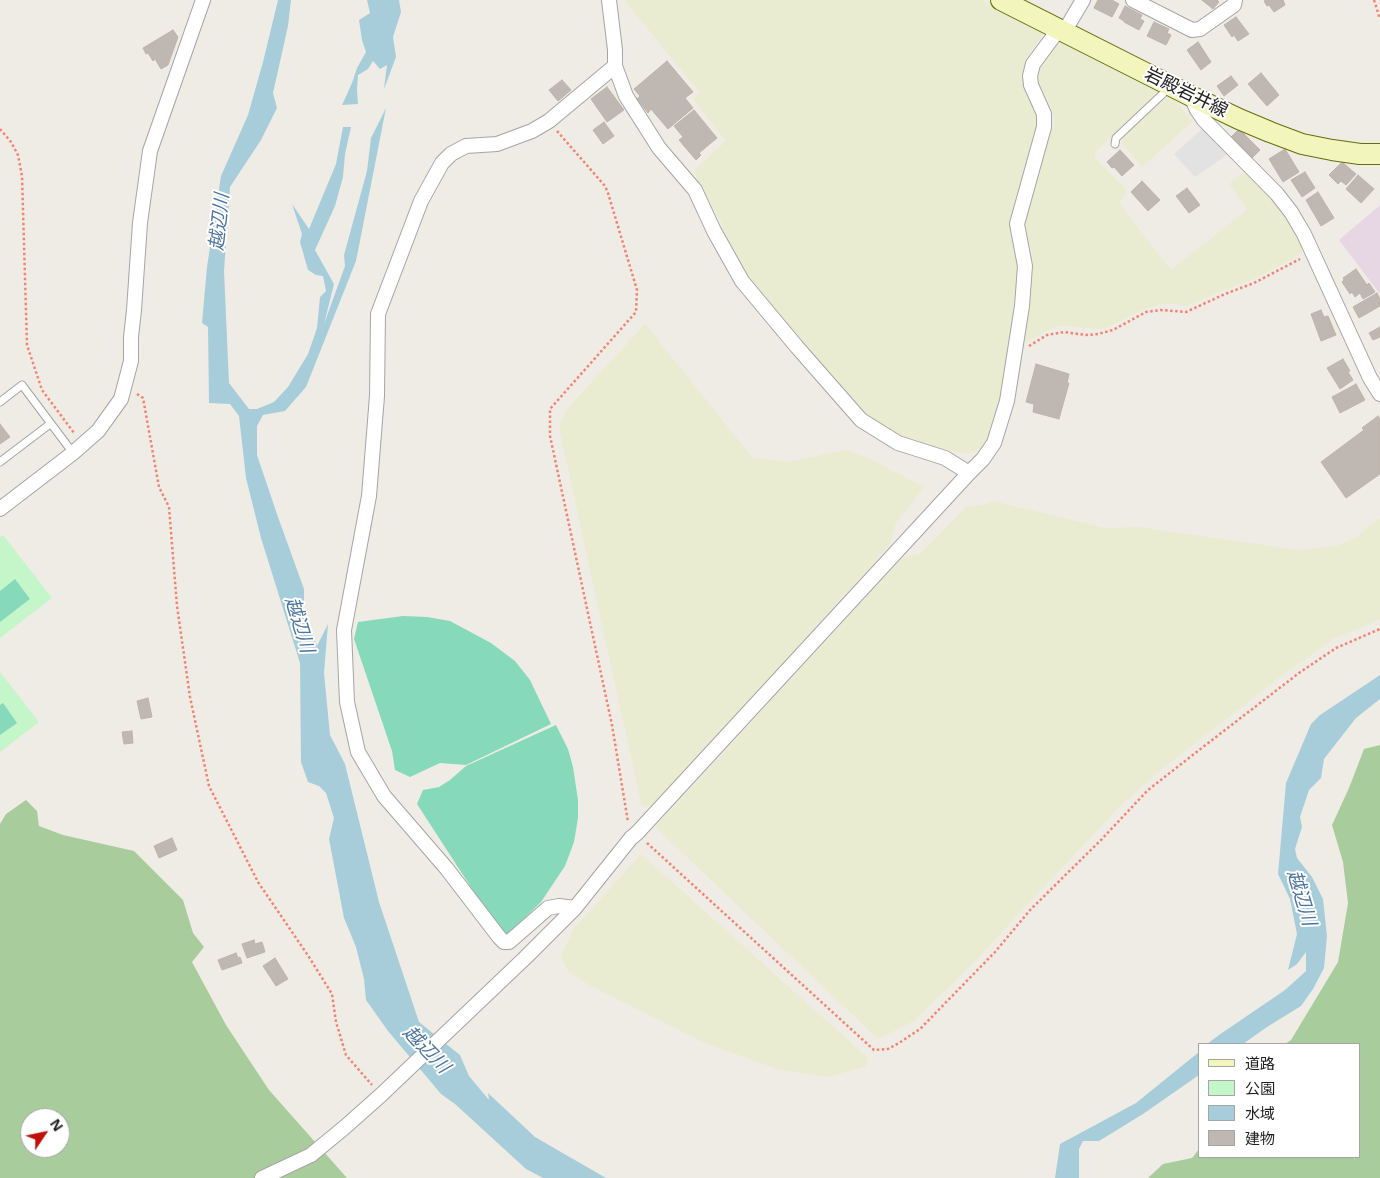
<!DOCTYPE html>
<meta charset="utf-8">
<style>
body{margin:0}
#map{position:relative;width:1380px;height:1178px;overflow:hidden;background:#efece5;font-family:"Open Sans","Noto Sans JP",sans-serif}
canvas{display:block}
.legend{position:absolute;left:1198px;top:1043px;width:162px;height:115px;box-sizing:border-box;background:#fff;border:1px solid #a5a5a5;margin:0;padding:6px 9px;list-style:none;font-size:15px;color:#1e1e1e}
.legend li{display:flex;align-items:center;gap:10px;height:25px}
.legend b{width:25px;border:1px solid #a5a5a5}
.north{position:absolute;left:20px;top:1108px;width:50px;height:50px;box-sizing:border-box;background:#fff;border:1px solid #a5a5a5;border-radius:50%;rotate:56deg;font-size:14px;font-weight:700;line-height:20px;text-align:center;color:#1e1e1e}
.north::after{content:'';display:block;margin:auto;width:18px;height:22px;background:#c1100b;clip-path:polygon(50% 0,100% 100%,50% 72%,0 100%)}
</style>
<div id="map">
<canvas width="1380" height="1178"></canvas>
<ul class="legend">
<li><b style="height:6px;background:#f2f6bc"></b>道路</li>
<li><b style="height:14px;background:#c4f6c9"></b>公園</li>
<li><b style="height:14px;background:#a8cdda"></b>水域</li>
<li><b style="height:14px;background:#bfb8b2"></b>建物</li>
</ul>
<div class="north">N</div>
</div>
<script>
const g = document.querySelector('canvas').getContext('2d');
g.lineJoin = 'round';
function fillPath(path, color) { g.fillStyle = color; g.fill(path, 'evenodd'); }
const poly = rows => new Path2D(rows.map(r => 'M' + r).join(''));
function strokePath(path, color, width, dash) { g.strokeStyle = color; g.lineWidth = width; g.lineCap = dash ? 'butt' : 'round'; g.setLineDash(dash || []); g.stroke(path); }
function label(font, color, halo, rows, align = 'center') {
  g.font = font + ' "Open Sans","Noto Sans JP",sans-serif'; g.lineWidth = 4; g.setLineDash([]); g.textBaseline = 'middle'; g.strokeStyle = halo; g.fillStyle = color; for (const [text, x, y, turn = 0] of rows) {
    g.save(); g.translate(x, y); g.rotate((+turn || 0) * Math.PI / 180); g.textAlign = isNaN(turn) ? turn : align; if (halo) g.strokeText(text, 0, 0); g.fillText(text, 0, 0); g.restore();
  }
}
fillPath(poly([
 [1380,205,1380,294,1339,240]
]), '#e7d7e4');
fillPath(poly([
 [624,0,982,0,1040,30,1043,34,1028,56,1024,69,1026,88,1040,121,1038,135,1012,217,1011,233,1016,255,1019,273,1002,390,991,433,983,447,972,453,963,453,931,447,892,432,863,412,750,283,730,248,721,222,693,171,726,141,693,99,700,93],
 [1061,40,1162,90,1095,152,1095,158,1125,188,1127,191,1119,203,1171,270,1248,209,1229,184,1245,172,1272,199,1291,225,1304,250,1295,258,1254,279,1224,290,1186,306,1168,303,1144,309,1104,329,1060,326,1046,331,1024,344,1032,286,1033,257,1025,224,1027,211,1054,122,1052,108,1043,91,1038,80,1039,68,1053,45],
 [1170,95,1193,121,1142,167,1121,142,1124,135],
 [645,324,753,458,788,462,845,450,870,459,924,487,896,523,890,545,655,804,642,807,596,598,559,428,566,410],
 [993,501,1106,528,1138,527,1299,550,1336,546,1355,538,1380,518,1380,620,1334,638,1275,681,1161,770,1120,806,973,963,914,1021,878,1039,655,827,903,557,920,554,966,507,984,504],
 [641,854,868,1058,866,1066,829,1077,780,1070,707,1044,589,985,568,971,561,956,573,930]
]), '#eaecd1');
fillPath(poly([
 [1380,745,1380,1178,1148,1178,1163,1164,1192,1158,1199,1149,1199,1157,1359,1157,1359,1044,1285,1044,1291,1040,1338,962,1348,903,1343,862,1332,825,1349,788,1364,749],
 [26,800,37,811,39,826,63,835,134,851,183,900,193,933,204,947,192,962,226,1025,269,1090,347,1178,0,1178,0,824,6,814],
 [30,1118,60,1118,60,1148,30,1148]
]), '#a9cc9c');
fillPath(poly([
 [3,535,52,598,0,638,0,537],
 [0,672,39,722,0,752]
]), '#c4f6c9');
fillPath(poly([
 [15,579,30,599,0,622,0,591],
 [403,616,427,617,450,621,491,643,515,661,530,680,551,724,466,765,440,763,410,777,395,770,392,751,354,639,358,622],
 [3,703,17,723,0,735,0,705],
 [556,725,568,749,573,767,578,800,578,818,574,842,565,866,541,902,511,931,506,934,500,932,417,804,423,790,439,787,450,780,466,766]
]), '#87d9bb');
fillPath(poly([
 [1203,128,1228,154,1195,177,1174,154]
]), '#e2e2e2');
fillPath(poly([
 [278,0,291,0,288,26,273,93,277,108,261,140,230,187,224,271,229,383,249,409,257,409,274,402,288,387,308,354,317,328,320,297,326,291,323,276,316,275,308,270,300,242,302,234,292,204,309,229,336,164,343,127,351,127,345,154,343,177,335,206,315,250,334,284,324,324,345,266,344,255,367,171,371,138,386,108,356,261,306,387,285,411,263,415,257,426,257,455,278,517,304,589,304,614,317,646,328,624,324,673,330,735,345,764,379,902,419,1022,460,1055,469,1076,489,1100,488,1093,535,1137,606,1178,543,1178,526,1169,455,1104,441,1094,388,1031,366,1000,364,979,356,947,344,918,329,839,334,818,326,793,319,786,308,782,301,762,300,663,261,538,246,478,239,416,230,404,209,403,208,327,202,323,207,267,221,176,248,115,263,62],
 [367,0,399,0,401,12,393,37,396,57,384,89,387,65,380,69,373,61,368,69,358,75,357,90,358,104,342,105,352,83,357,68,366,52,362,40,359,20,370,13],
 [1380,675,1380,699,1356,718,1324,759,1321,778,1309,790,1300,817,1302,827,1295,849,1297,858,1312,877,1323,899,1327,936,1324,968,1313,989,1301,1006,1267,1027,1243,1044,1207,1044,1219,1035,1285,990,1306,971,1306,952,1297,964,1288,970,1297,934,1290,899,1278,874,1286,783,1311,724,1320,715],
 [1199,1052,1199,1075,1143,1114,1099,1141,1083,1141,1079,1149,1079,1178,1055,1178,1060,1144,1136,1103]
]), '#a8cdda');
const building = poly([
 [1098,0,1112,0,1119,4,1112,17,1094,8,1098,0],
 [1202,0,1217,0,1219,2,1213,9,1202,0],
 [1266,0,1283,0,1285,5,1274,12,1269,5,1267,6,1264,1,1266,0],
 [1125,6,1142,15,1140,19,1144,21,1139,30,1124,22,1124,21,1119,18,1125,6],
 [1236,17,1249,34,1238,41,1234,35,1232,37,1224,25,1236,17],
 [1154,22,1169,29,1167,33,1171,35,1166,45,1147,36,1154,22],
 [173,30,178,37,168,65,161,69,155,59,153,61,148,53,146,54,143,48,173,30],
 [1198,42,1211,62,1201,70,1187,50,1198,42],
 [667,61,693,92,685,98,693,108,668,129,651,109,648,113,637,99,640,96,634,89,667,61],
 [1261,73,1279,95,1267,106,1248,84,1261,73],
 [1231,76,1238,85,1224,96,1217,86,1231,76],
 [562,80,571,90,558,101,549,90,562,80],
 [607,87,624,110,607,122,591,99,607,87],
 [694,110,717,138,699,153,701,155,696,160,679,140,683,137,674,126,694,110],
 [604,122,614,136,603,144,593,130,604,122],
 [1239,129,1260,150,1251,159,1230,138,1239,129],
 [1285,149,1299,172,1283,182,1269,159,1285,149],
 [1120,150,1134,165,1122,176,1114,167,1112,168,1107,162,1120,150],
 [1342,162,1356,174,1346,185,1341,181,1338,184,1329,175,1342,162],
 [1305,172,1315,188,1302,197,1291,180,1305,172],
 [1358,175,1374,189,1361,203,1346,189,1358,175],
 [1142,181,1160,200,1148,211,1131,192,1142,181],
 [1187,188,1200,205,1189,213,1176,196,1187,188],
 [1318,192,1334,218,1321,226,1306,200,1318,192],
 [1356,269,1367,285,1369,283,1375,292,1363,299,1360,293,1355,297,1352,292,1350,294,1342,282,1344,280,1343,278,1356,269],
 [1377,293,1380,300,1380,306,1359,318,1353,307,1377,293],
 [1321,310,1324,317,1328,316,1336,335,1321,341,1311,314,1321,310],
 [1380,327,1380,337,1373,340,1369,333,1380,327],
 [1343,359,1350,371,1348,372,1353,380,1340,389,1327,368,1343,359],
 [1036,364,1069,374,1067,383,1069,383,1059,419,1033,412,1034,404,1026,402,1036,364],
 [1356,384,1365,400,1340,413,1332,397,1356,384],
 [1378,416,1380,420,1380,474,1346,498,1321,462,1364,430,1362,428,1378,416],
 [0,424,10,437,0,444,0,424],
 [148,698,152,717,141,719,137,701,148,698],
 [132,731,133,743,124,744,122,732,132,731],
 [172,838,177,850,159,858,154,846,172,838],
 [254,940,255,944,262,942,265,952,247,958,242,944,254,940],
 [236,953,238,958,240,957,242,963,222,970,218,960,236,953],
 [275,958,288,979,276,986,263,966,275,958]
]);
fillPath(building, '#bfb8b2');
strokePath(building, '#bfb3a8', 1);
const service = poly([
 [1115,144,1116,138,1169,88],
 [0,402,22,385,73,453],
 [0,462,50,424]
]);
const minor = poly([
 [609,0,615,50,615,66,626,96,659,148,695,190,714,231,742,281,797,347,861,420,898,443,945,458,969,473],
 [1133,0,1192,30,1200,29,1234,5,1235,0],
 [1064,32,1083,0],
 [1191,96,1197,110,1204,120,1277,194,1291,212,1304,234,1370,378,1380,394],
 [0,509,73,453,98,431,121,399,131,361,131,337,134,310,140,223,150,151,203,0],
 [575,908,559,906,548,908,509,942,504,942,499,937,447,869,384,796,358,752,347,702,344,630,369,496,377,396,378,314,421,201,442,163,451,154,466,146,497,144,532,131,549,121,615,66],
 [262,1178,311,1155,345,1127,381,1095,526,957,575,908,631,838,637,833,969,473,983,459,994,443,1007,401,1022,306,1025,266,1017,224,1044,127,1044,114,1031,85,1030,76,1033,64,1059,29]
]);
const secondary = poly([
 [1001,0,1191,96,1239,119,1270,132,1302,144,1332,150,1360,154,1380,154]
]);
strokePath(service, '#a5a5a5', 9);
strokePath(minor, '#a5a5a5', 16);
strokePath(secondary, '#626f0b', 22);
strokePath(poly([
 [1374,0,1380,19],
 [0,129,11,142,18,155,22,176,27,345,42,390,74,433],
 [557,131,605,186,608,193,637,290,636,312,550,409,550,436,612,725,628,822],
 [1029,346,1047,335,1064,332,1086,335,1098,334,1113,330,1146,312,1161,310,1186,312,1225,294,1254,283,1300,259],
 [137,394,143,398,159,487,169,507,177,606,190,697,209,786,258,882,309,957,332,994,336,1022,346,1055,372,1085],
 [647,843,874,1050,888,1049,899,1043,920,1029,995,952,1031,909,1100,841,1148,790,1203,747,1299,673,1336,648,1380,629]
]), '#f28373', 2.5, [2.5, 2.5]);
strokePath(service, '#fff', 7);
strokePath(minor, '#fff', 14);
strokePath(secondary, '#f2f6bc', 20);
label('18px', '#1e1e1e', '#fff', [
 ["岩殿岩井線",1186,93,26]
]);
label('italic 19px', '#4d75a1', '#fff', [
 ["越辺川",220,222,-84],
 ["越辺川",299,625,73],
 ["越辺川",1301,898,73],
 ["越辺川",426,1050,46]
]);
</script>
